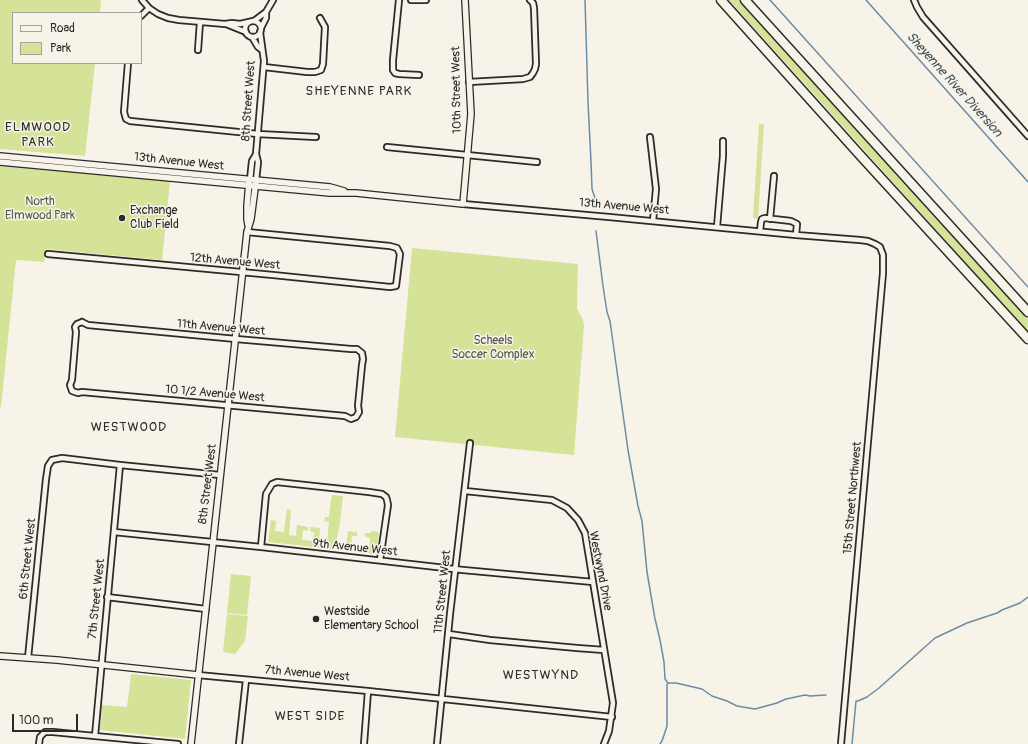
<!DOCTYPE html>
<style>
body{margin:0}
#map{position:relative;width:1028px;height:744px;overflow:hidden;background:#f7f3e8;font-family:Pangolin,sans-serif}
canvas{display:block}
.legend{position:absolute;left:12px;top:12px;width:130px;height:52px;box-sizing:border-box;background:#f7f3e8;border:1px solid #a5a39c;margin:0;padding:5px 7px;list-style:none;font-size:12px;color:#2b2b2b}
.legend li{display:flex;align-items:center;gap:8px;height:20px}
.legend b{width:20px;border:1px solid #a5a39c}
.scale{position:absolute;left:12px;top:714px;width:66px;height:18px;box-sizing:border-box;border:2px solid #2b2b2b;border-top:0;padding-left:5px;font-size:12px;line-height:14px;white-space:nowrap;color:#2b2b2b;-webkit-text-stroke:3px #f7f3e8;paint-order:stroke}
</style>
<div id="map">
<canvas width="1028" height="744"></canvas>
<ul class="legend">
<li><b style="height:5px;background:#f7f3e8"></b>Road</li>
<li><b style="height:11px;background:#d4e397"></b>Park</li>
</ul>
<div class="scale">100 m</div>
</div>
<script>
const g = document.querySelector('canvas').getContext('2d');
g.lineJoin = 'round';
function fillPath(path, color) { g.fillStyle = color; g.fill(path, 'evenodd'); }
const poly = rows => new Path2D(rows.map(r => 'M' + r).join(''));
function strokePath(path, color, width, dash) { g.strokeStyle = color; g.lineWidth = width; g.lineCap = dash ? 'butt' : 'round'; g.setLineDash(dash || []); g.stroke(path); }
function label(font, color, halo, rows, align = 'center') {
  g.font = font + ' Pangolin,sans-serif'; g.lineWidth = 3; g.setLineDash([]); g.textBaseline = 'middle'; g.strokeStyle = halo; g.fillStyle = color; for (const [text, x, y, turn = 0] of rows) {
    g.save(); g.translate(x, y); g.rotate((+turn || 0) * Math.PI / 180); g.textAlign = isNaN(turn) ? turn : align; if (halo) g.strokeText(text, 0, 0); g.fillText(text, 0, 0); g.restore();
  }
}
fillPath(poly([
 [0,0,101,0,100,13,13,13,13,63,95,63,85,156,0,149],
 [729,0,740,0,950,232,1028,319,1028,332],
 [759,124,764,124,758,219,753,218],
 [0,164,170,181,162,260,46,249,44,262,16,260,1,407,0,407],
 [412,248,578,264,577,308,583,320,584,326,574,455,395,437],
 [332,495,343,496,340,522,336,544,333,544,332,546,333,549,327,549,328,547,329,544,327,543,329,522,324,521,325,517,329,517,331,499,332,498],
 [287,509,291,510,289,535,296,536,297,525,308,527,308,531,303,530,302,540,313,541,314,532,310,531,310,527,320,528,319,542,322,543,323,548,268,542,271,520,276,521,275,531,284,532],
 [348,531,357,532,357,536,352,536,351,546,356,546,355,551,337,550,346,546],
 [373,531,379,532,377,554,363,553,363,547,369,548,370,538,365,536,365,533,369,533],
 [231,574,251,576,247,615,227,613],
 [227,614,248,616,245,641,235,654,223,652],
 [131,674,191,680,185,739,100,730,102,705,127,707]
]), '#d4e397');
strokePath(poly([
 [585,0,588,102,591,162,592,189,595,198,595,207],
 [770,0,1028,287],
 [866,0,1028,182],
 [596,231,603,286,607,312,610,321,628,450,638,506,642,521,647,572,655,619,656,623,660,640,664,662,665,679,668,683,667,685,667,726,662,741,660,744],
 [668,683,676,683,702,689,712,696,727,701,737,706,755,709,777,703,786,699,805,695,810,696,826,695],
 [852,744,856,701,858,701,867,697,879,688,935,638,967,623,997,613,1002,610,1020,603,1028,597]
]), '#6d8ca5', 1.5);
const minor = poly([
 [142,0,149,8,158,14,168,18,179,20,225,24,232,23,240,24,249,22],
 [399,0,393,60,393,70,395,73,399,74,419,75],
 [411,0,426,0],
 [914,0,917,7,923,17,1028,136],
 [141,16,149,8],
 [254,21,266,12],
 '245 29a8 8 0 1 1 16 0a8 8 0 1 1-16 0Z',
 [226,24,246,32],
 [261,28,266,18,266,12,273,0],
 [252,37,258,47,262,50],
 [198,50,200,22],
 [128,63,124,112,126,119,130,121,258,134,316,137],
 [264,67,307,72,315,72,321,70,323,64,325,27,320,18],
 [469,82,523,79,530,77,533,73,535,69,536,64,534,8,533,3,530,0],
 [650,137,656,189,653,221],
 [387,147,537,162],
 [250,180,252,161,256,154],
 [256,181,258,162,256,154,264,61,260,32],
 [463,204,609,217,796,235,860,240,868,241,875,244,880,247,883,255,883,273,841,744],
 [770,219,774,176],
 [717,227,723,156,723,141],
 [760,231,761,222,762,219,765,218,791,221,797,224,796,235],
 [48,254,273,275,390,287,396,286,400,254,397,248,390,246,247,232],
 [82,322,88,325,236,339,351,349,357,349,362,353,363,359,362,365,358,406,359,412,356,417,351,419,345,416,82,392,78,393,72,391,70,385,72,380,76,332,75,327,77,324,82,322],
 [465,491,552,500,567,508,578,520,585,533,613,703,609,731,604,744],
 [114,532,261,547,463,570,593,582],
 [261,547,266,494,272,484,277,482,369,492,382,494,386,497,387,500,388,505,380,560],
 [107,597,206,609],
 [449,634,490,640,577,648,604,650],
 [28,658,46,479,48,466,52,460,62,458,120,465,220,475],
 [198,675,368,691,612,717],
 [95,736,120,465],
 [39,744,40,737,45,732,53,732,178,744],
 [239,744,246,680],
 [364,744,368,691],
 [437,744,450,614,470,443]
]);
const tertiary = poly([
 [0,156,330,187,344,191],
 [0,162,330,193,356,193,463,204,471,114,465,0],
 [248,225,247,219,247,206,249,182],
 [0,656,57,660,198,675],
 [191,744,247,232,251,219,256,181]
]);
const motorway = poly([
 [721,0,859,154,1028,339],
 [745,0,1028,312]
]);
strokePath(minor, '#2b2b2b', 8);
strokePath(tertiary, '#2b2b2b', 8);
strokePath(motorway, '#2b2b2b', 11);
strokePath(minor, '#f7f3e8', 4.5);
strokePath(tertiary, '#f7f3e8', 5.5);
strokePath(motorway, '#f7f3e8', 8);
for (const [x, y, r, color] of [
 [122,218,4,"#2b2b2b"],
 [316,619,4,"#2b2b2b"]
]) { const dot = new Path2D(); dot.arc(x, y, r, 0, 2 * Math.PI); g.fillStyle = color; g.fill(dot); strokePath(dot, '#f7f3e8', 1.5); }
label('12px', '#2b2b2b', '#f7f3e8', [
 ["10th Street West",457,90,-91],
 ["8th Street West",249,101,-86],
 ["13th Avenue West",179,162,6],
 ["13th Avenue West",624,207,5],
 ["12th Avenue West",235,262,5],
 ["11th Avenue West",221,328,5],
 ["10 1/2 Avenue West",215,394,5],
 ["8th Street West",208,484,-83],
 ["15th Street Northwest",853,498,-85],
 ["9th Avenue West",355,548,6],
 ["6th Street West",28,559,-84],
 ["Westwynd Drive",600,571,79],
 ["11th Street West",443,592,-84],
 ["7th Street West",97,599,-84],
 ["7th Avenue West",307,674,5]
]);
label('12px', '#555946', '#f7f3e8', [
 ["North",40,202],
 ["Elmwood Park",40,216],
 ["Scheels",493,341],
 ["Soccer Complex",493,355]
]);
label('12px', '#2b2b2b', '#f7f3e8', [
 ["Exchange",130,211],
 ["Club Field",130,225],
 ["Westside",324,612],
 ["Elementary School",324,626]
], 'left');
label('italic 13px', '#46545e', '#f7f3e8', [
 ["Sheyenne River Diversion",954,85,48]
]);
g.letterSpacing = '1px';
label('13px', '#2b2b2b', '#f7f3e8', [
 ["SHEYENNE PARK",359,92],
 ["ELMWOOD",38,128],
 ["PARK",38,143],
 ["WESTWOOD",129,428],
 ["WESTWYND",541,676],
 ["WEST SIDE",310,717]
]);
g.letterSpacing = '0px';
</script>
